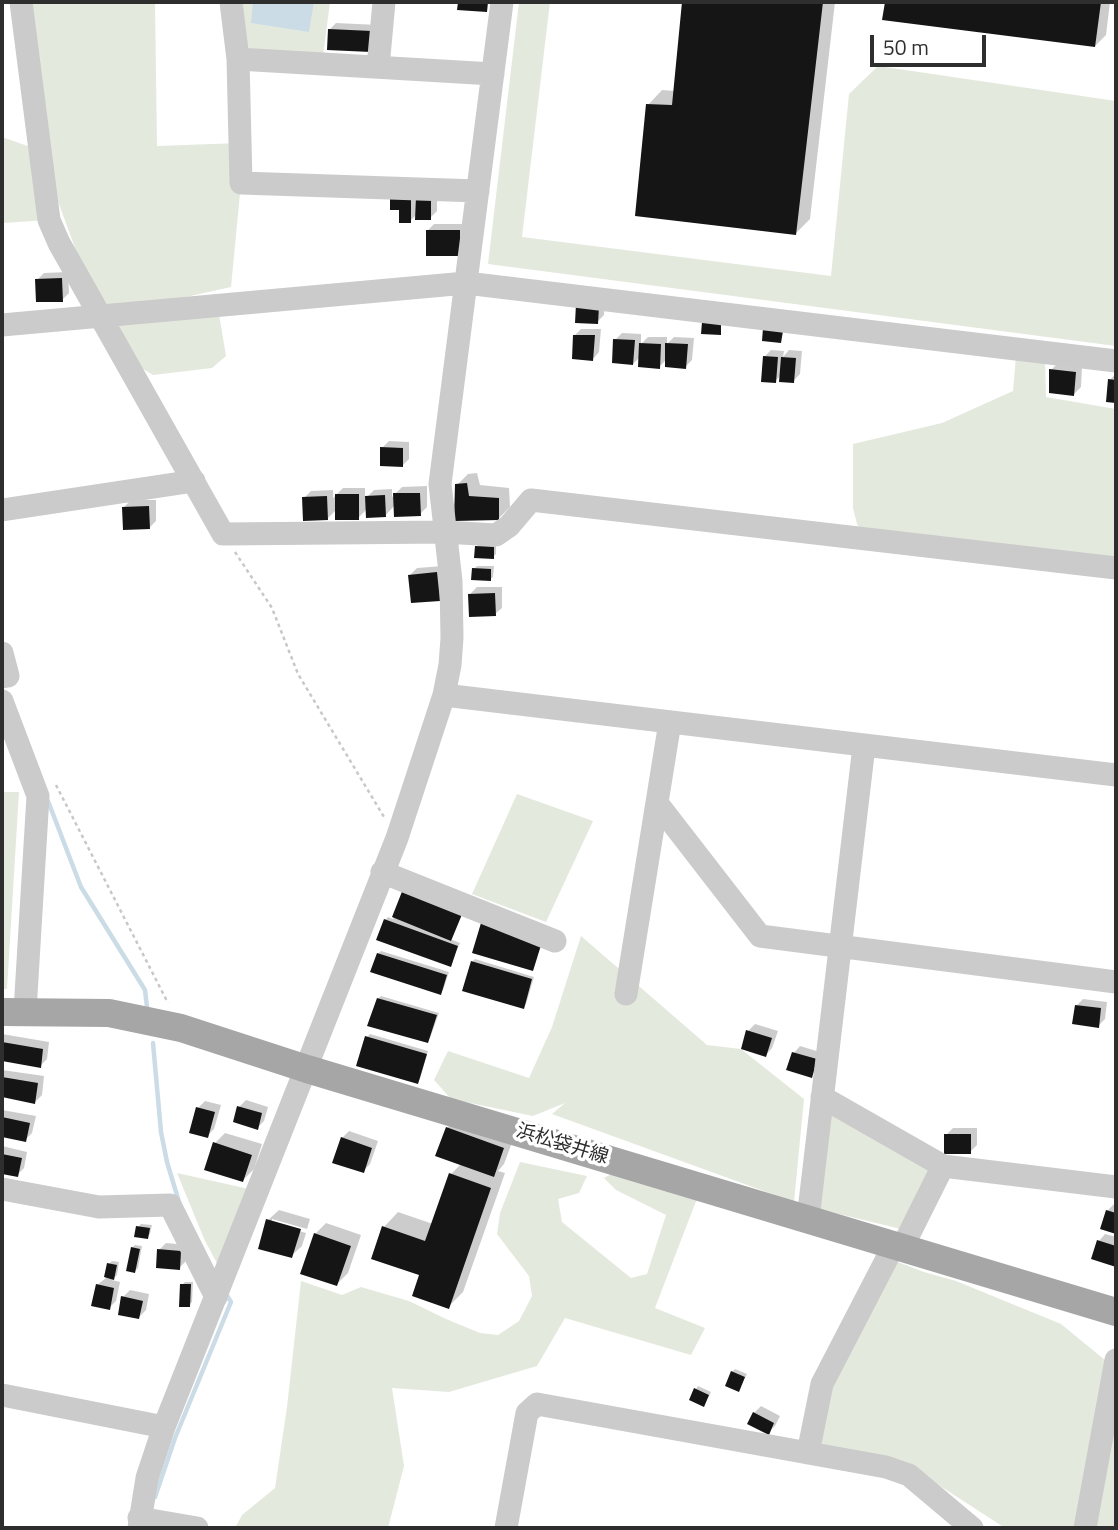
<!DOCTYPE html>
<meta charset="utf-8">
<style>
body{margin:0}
#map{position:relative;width:1118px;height:1530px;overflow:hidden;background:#fff;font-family:"Titillium Web",sans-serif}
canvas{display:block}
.frame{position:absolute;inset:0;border:4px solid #2e2e2e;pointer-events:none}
.scale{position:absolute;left:870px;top:35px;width:116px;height:32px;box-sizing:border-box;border:4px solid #2e2e2e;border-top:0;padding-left:9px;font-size:21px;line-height:24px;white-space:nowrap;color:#2e2e2e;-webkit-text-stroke:5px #fff;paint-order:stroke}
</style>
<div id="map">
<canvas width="1118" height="1530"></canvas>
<div class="frame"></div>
<div class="scale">50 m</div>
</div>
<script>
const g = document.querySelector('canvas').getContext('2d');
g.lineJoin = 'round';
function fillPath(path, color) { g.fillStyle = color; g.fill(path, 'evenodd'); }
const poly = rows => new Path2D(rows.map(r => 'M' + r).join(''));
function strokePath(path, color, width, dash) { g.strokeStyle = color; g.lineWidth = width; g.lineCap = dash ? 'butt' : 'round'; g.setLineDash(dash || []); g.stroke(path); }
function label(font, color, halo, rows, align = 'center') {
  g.font = font + ' "Titillium Web","Noto Sans JP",sans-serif'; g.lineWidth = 7; g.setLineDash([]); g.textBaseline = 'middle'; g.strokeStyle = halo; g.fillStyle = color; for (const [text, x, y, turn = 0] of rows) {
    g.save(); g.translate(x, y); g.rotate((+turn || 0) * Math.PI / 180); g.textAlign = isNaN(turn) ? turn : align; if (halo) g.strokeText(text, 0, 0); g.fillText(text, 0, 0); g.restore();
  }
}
fillPath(poly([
 [21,2,155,2,157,146,240,143,241,183,231,287,100,316,41,155,49,220,2,223,2,137,39,150],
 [231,2,330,2,322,64,238,59],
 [519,2,550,2,522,237,831,276,849,94,878,66,1116,101,1116,346,488,264],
 [219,314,226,356,212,368,153,375,123,357,112,321],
 [1016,356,1045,361,1046,397,1116,409,1116,563,863,533,857,524,853,508,853,444,942,423,1013,391],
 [2,792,19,792,7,989,2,989],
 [517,794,593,821,546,922,472,894],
 [581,936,707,1045,741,1049,804,1099,794,1202,552,1114,565,1103,533,1116,451,1099,434,1080,448,1051,529,1078,552,1027],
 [821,1107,943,1166,901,1229,810,1207],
 [520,1162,587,1176,579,1193,558,1199,562,1222,631,1278,647,1274,666,1215,616,1190,604,1178,617,1171,698,1196,655,1308,705,1328,691,1355,565,1318,537,1366,449,1392,392,1388,404,1466,388,1528,235,1528,242,1515,275,1488,287,1407,301,1281,342,1295,361,1287,409,1301,446,1319,480,1333,498,1335,519,1321,532,1296,529,1276,497,1234,500,1213],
 [177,1173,258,1191,224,1276,205,1241],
 [895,1261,924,1272,956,1281,1061,1324,1116,1369,1116,1528,1005,1528,914,1469,812,1446,827,1379]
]), '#e4e9dd');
fillPath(poly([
 [253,2,314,2,309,32,251,23]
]), '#cbdce7');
fillPath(poly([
 [683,2,835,2,810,219,796,233,648,105,662,90,675,91],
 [887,2,1110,2,1106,35,1095,46,884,18],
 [336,23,378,25,370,50,329,30],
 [437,191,437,211,430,218,417,214,410,221,392,196],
 [434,224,466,224,466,247,427,231],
 [68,272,69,293,62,300,37,280,44,273],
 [585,298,605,299,604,315,597,322],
 [581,329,601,329,599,352,593,359,574,336],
 [622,333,641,334,641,344,648,337,667,337,667,344,674,337,694,338,692,360,685,367,667,359,659,367,641,356,633,364,615,340],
 [771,350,784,351,783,357,789,350,802,351,800,374,793,381,781,375,775,381,764,357],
 [1058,363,1082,366,1081,387,1074,394,1051,370],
 [1116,373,1116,401,1108,401,1110,380],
 [389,441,409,442,409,459,402,466,382,448],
 [477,473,480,485,509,488,510,507,499,518,456,519,457,485,468,474],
 [427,486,427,507,420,514,395,505,385,516,367,509,358,518,337,509,327,519,304,498,311,491,333,490,333,498,343,488,365,488,365,499,374,490,392,489,392,497,402,487],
 [131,500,156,500,156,521,149,528,124,507],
 [480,543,496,544,496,554,493,557,477,546],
 [443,566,446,592,439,599,410,575,417,568],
 [477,566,494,566,493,577,490,579,474,569],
 [477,587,502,587,502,608,495,614,470,594],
 [405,890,464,909,450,939,460,943,450,965,385,920,388,917,393,919],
 [381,951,449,972,443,990,440,993,378,954],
 [475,959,534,977,526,1004,523,1007,472,962],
 [381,996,439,1013,430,1038,427,1041,378,999],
 [1083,999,1107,1002,1105,1019,1098,1026,1077,1005],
 [755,1024,778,1031,772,1048,766,1055,748,1031],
 [2,1034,49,1042,47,1059,40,1066,2,1059],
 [370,1034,428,1051,420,1079,418,1082,367,1037],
 [800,1046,823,1053,818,1069,811,1076,794,1053],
 [2,1070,44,1076,42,1095,35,1102,2,1095],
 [246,1100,268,1107,264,1121,257,1128,239,1107],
 [205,1101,221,1105,214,1129,207,1136,198,1108],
 [2,1110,36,1116,32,1133,25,1140,2,1135],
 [458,1117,514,1137,504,1164,498,1171,505,1173,463,1292,448,1307,421,1274,373,1258,384,1227,398,1212,433,1224,451,1174,461,1164,447,1128],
 [953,1128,977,1128,977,1145,970,1152,946,1135],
 [349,1131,378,1141,370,1164,363,1171,342,1138],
 [225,1133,262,1144,254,1169,243,1180,215,1143],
 [2,1146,27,1152,24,1168,17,1175,2,1172],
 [1114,1204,1116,1205,1116,1232,1102,1228,1107,1211],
 [279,1210,310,1219,307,1229,272,1219,272,1223,306,1233,302,1246,291,1256,268,1220],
 [326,1223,361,1235,348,1273,337,1284,315,1234],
 [141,1224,152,1225,150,1234,147,1237,138,1227],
 [1105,1234,1116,1237,1116,1265,1099,1241],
 [166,1243,187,1245,186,1261,179,1268,159,1250],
 [135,1245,142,1246,138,1268,135,1271,132,1248],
 [112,1261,119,1262,117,1275,112,1280,120,1282,116,1301,109,1308,97,1285,106,1278,109,1264],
 [185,1282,193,1282,192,1302,189,1305,182,1285],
 [130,1290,149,1294,146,1310,139,1317,123,1297],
 [735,1369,747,1374,739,1390,732,1372],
 [698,1386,711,1392,706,1402,696,1389],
 [761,1406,780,1416,775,1426,768,1432,754,1413]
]), '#0003');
strokePath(poly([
 [48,801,81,887,145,990,147,1007],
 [153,1043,161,1132,167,1162,179,1202],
 [155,1497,175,1438,231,1302,226,1294]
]), '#cbdce7', 4.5);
fillPath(poly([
 [458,2,488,2,487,12,457,10],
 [682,2,823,2,796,235,635,216,646,104,672,105],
 [885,2,1101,2,1095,47,882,20],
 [328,29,372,31,371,52,327,50],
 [390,196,411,196,411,223,399,223,399,210,390,210],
 [416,197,431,198,431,220,415,220],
 [426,230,460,230,460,256,426,256],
 [62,278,63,302,36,302,35,279],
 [576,304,599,306,598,324,575,323],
 [702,322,721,323,721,335,701,334],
 [763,328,783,331,781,343,762,341],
 [573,335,595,335,593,361,572,359],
 [613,339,635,340,633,365,612,363],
 [639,343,661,344,660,369,638,367],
 [665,343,688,344,686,369,665,367],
 [763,356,778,357,776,383,761,382],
 [781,357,796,358,794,383,779,382],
 [1049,369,1076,372,1074,396,1049,393],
 [1108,379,1116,380,1116,403,1106,402],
 [380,447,403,448,403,467,380,466],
 [467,483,469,496,499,498,499,520,454,521,455,484],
 [393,493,420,493,421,516,394,517],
 [335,494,359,494,359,520,335,520],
 [385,495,386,517,366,518,365,496],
 [327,496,328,520,303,521,302,497],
 [149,506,150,529,123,530,122,507],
 [475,546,494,547,494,559,474,558],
 [472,568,491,569,491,581,471,580],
 [437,572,440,601,411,603,408,575],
 [495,593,496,616,469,617,468,594],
 [403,889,463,912,451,941,392,917],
 [384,919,458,946,451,967,376,940],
 [481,923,542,942,533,971,472,953],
 [377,953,447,975,441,995,370,972],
 [471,961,532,979,524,1009,462,991],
 [377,998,437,1015,428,1043,367,1026],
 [1075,1005,1101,1008,1099,1028,1072,1024],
 [746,1030,772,1038,766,1057,741,1049],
 [365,1036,427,1054,418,1084,356,1066],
 [2,1042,43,1049,41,1068,2,1061],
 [792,1052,817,1059,812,1078,786,1070],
 [2,1077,38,1083,35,1104,2,1097],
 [237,1106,262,1113,258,1130,233,1122],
 [196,1107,215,1112,208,1138,189,1133],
 [2,1117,30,1123,26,1142,2,1137],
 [446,1127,504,1148,494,1177,435,1156],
 [944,1134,971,1134,971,1154,944,1154],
 [341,1137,372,1148,364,1173,332,1163],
 [213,1142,252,1155,243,1182,204,1170],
 [2,1154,22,1158,18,1177,2,1174],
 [449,1173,491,1188,449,1309,412,1296,419,1275,371,1259,382,1226,425,1241],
 [1106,1210,1116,1213,1116,1234,1100,1229],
 [266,1219,301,1229,292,1258,258,1249],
 [136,1226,150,1228,148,1239,134,1237],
 [314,1233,351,1246,337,1286,300,1274],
 [1097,1240,1116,1246,1116,1267,1091,1259],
 [131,1247,140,1249,135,1273,126,1271],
 [157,1249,181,1251,180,1270,156,1268],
 [107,1263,117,1265,114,1280,104,1277],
 [96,1284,114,1288,110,1310,91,1306],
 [180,1284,191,1284,190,1307,179,1307],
 [121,1296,143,1301,139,1319,118,1315],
 [731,1371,745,1377,739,1392,725,1386],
 [694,1388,709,1395,704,1407,689,1400],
 [753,1412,774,1423,769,1435,747,1424]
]), '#151515');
strokePath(poly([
 [235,552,272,608,298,674,384,817],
 [56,785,168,1003]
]), '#c8c8c8', 2.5, [3.5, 3.5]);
strokePath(poly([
 [21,2,49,220,59,243,223,534,444,532,496,535,509,526,531,500,1116,568],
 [231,2,238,59,493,74],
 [238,59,241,183,478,191],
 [378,67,384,2],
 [2,325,466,283,1116,361],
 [2,510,194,481],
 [2,653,8,676,2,677],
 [444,695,1116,775],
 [2,701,38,796,25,1011],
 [657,803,760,936,1116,982],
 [382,872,555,941],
 [626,994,670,722],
 [822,1097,943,1166,1116,1187],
 [2,1189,99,1207,170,1205,216,1297],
 [808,1219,864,746],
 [902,1248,943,1166],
 [2,1395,164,1427],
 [808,1453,822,1384,894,1245],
 [139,1518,197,1528],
 [139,1528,147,1478,164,1427,397,838,444,695,450,665,452,638,451,581,440,484,502,2],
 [506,1528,527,1413,537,1404,886,1467,909,1475,972,1528],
 [1085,1528,1116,1360]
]), '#cbcbcb', 23);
strokePath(poly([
 [2,1012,109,1013,181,1028,307,1069,1116,1312]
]), '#a6a6a6', 28);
label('19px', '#2e2e2e', '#fff', [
 ["浜松袋井線",562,1145,17]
]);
</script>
